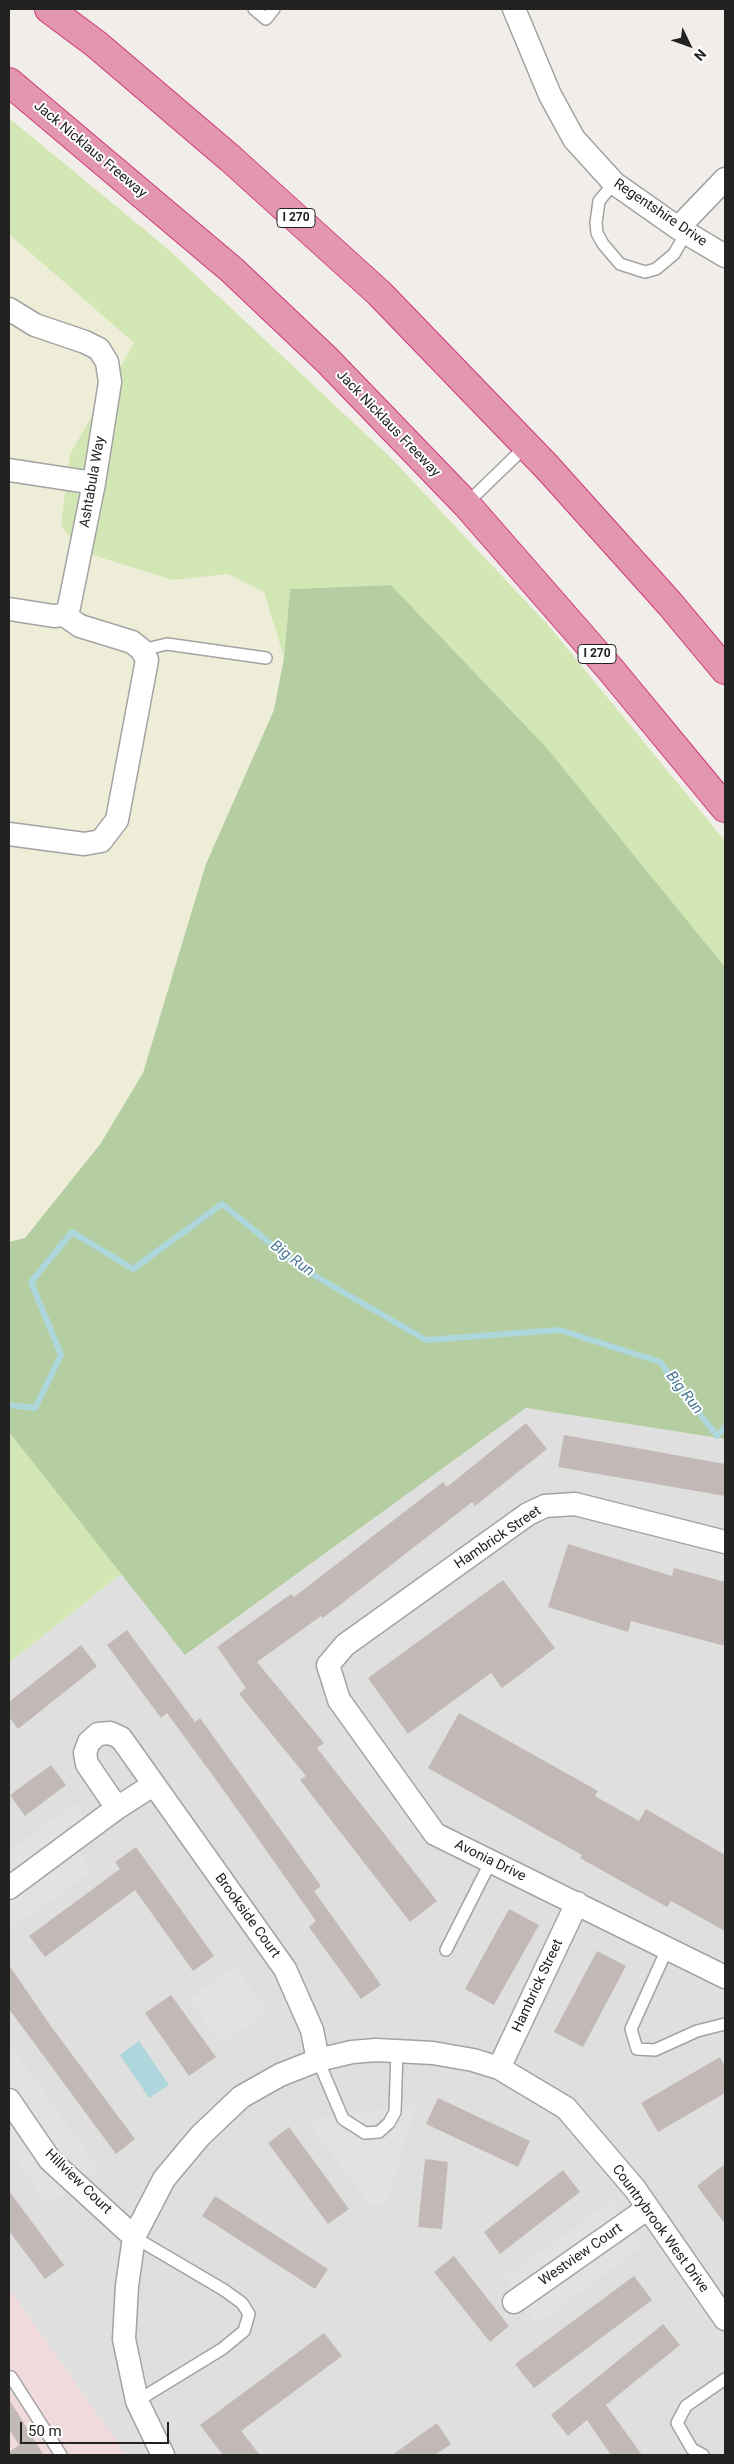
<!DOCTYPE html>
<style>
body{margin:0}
#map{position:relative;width:734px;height:2464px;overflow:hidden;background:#f1eee9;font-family:Roboto,sans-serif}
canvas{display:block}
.frame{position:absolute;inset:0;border:10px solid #222;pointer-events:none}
.north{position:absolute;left:664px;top:20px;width:50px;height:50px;-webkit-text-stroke:4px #fff;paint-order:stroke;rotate:132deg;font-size:14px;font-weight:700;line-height:20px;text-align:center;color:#222}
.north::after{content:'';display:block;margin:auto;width:18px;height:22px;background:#222;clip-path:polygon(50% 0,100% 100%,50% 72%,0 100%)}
.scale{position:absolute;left:20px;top:2422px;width:149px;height:22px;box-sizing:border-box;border:2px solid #222;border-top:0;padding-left:6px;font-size:15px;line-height:18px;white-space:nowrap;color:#222;-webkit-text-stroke:4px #fff;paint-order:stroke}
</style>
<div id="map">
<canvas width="734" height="2464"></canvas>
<div class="frame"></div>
<div class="north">N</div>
<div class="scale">50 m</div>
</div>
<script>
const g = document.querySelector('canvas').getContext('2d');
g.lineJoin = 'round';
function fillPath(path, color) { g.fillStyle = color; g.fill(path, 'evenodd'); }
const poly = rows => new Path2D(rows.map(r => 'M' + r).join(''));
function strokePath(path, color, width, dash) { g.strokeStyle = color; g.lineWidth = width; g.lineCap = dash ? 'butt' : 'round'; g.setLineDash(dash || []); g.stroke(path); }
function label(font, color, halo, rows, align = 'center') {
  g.font = font + ' Roboto,sans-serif'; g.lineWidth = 4; g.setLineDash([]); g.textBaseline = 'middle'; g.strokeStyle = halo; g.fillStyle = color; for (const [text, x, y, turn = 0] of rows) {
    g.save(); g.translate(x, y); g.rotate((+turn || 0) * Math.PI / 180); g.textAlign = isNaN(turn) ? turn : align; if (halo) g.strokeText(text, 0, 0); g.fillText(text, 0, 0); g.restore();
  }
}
fillPath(poly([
 [526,1408,725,1439,725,2455,126,2455,9,2289,9,1663,121,1574,186,1655]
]), '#e0dfdf');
fillPath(poly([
 [9,2289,126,2455,9,2455]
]), '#f0dadc');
fillPath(poly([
 [9,234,134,343,70,454,173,580,228,574,264,592,284,658,274,710,206,864,143,1073,101,1143,25,1238,9,1242]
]), '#eeedd7');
fillPath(poly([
 [9,118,168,249,390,457,548,625,725,841,725,967,546,747,391,585,290,589,284,658,264,592,228,574,173,580,80,551,61,525,70,454,134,343,9,234],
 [9,1432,121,1574,9,1663]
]), '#d3e7b4');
fillPath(poly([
 [391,585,546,747,725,967,725,1439,526,1408,185,1655,9,1432,9,1242,25,1238,101,1143,143,1073,206,864,274,710,284,658,290,589]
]), '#b4cea1');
fillPath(poly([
 [77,1803,99,1835,78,1850,92,1872,11,1928,9,1925,9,1850],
 [234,1966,268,2011,222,2045,189,2000],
 [9,2043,99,2169,48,2205,9,2150],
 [416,2104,387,2202,370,2206,307,2120],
 [610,2201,643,2246,538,2324,505,2278]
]), '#e2e2e2');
fillPath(poly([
 [139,2041,169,2085,149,2098,120,2055]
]), '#add7dc');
strokePath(poly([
 [9,1405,35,1408,61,1355,31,1282,72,1232,133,1269,222,1204,298,1266,426,1340,560,1330,660,1362,717,1436,725,1427]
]), '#add7dc', 6);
fillPath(poly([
 [526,1423,547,1449,475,1506,472,1502,323,1618,321,1616,257,1662,324,1743,317,1748,437,1901,410,1922,300,1780,306,1776,239,1694,246,1688,217,1647,291,1594,294,1597,443,1482,447,1487],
 [564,1435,725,1464,725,1496,558,1467],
 [568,1544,672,1576,674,1568,725,1582,725,1646,631,1621,628,1632,548,1607],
 [503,1580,555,1648,502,1688,491,1673,408,1734,368,1678],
 [127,1630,195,1722,200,1718,321,1886,314,1891,381,1985,361,1999,309,1927,316,1921,227,1795,167,1713,161,1718,107,1645],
 [81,1645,97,1666,18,1729,9,1717,9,1702],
 [459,1713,598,1791,595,1796,639,1821,646,1809,725,1855,725,1931,671,1901,667,1907,580,1858,582,1855,428,1768],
 [51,1765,66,1785,25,1816,10,1795],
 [136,1847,214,1956,193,1971,135,1890,45,1957,29,1936,120,1869,115,1862],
 [509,1909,539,1925,494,2005,465,1989],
 [597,1951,626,1966,583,2047,554,2032],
 [9,1965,50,2025,135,2139,116,2154,9,2009],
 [171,1995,216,2057,189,2076,145,2013],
 [720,2057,725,2067,725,2093,658,2132,641,2103],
 [438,2098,530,2141,518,2167,426,2124],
 [289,2127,349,2209,328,2224,268,2143],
 [425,2159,448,2162,442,2229,418,2227],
 [725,2164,725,2224,697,2186],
 [563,2170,580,2192,500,2254,484,2232],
 [9,2191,64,2265,45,2279,9,2231],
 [215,2196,328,2269,315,2289,202,2216],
 [454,2256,509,2326,490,2342,434,2272],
 [634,2276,652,2300,534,2388,515,2364],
 [663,2324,680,2345,606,2405,642,2455,611,2455,587,2420,568,2436,551,2415],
 [324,2333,342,2356,241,2431,260,2455,223,2455,200,2425],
 [9,2399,36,2443,44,2455,9,2455,9,2452,19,2445,9,2429],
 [437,2423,451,2444,435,2455,392,2455]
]), '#c2b9b6');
const lane = poly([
 [254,9,266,19,274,9],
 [614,183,599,201,596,223,597,233,603,244,620,264,645,272,656,269,674,254,686,233],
 [466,504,527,445],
 [142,650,167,644,266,658],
 [668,1947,631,2029,637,2049,655,2050,697,2031,725,2024],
 [446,1950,491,1861],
 [318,2060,343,2119,365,2133,379,2132,389,2123,395,2112,397,2051],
 [134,2237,224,2290,242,2303,249,2314,244,2331,222,2349,137,2401],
 [9,2378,11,2377,61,2455],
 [703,2455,692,2449,677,2423,686,2406,725,2379]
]);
const street = poly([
 [514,9,550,95,574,139,614,183,678,228,725,256],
 [678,228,725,179],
 [9,309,35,325,85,342,99,349,107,362,110,382,94,483,69,607,64,615],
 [9,470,94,483],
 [9,609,54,616,64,615,80,626,132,642,142,650,147,660,117,820,101,841,84,844,9,834],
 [725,1542,575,1504,545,1506,528,1514,345,1645,328,1665,339,1700,435,1834,725,1977],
 [117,1808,87,1764,85,1753,89,1742,98,1734,110,1733,121,1738,285,1969,312,2030,318,2060],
 [9,1888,117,1808,153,1785],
 [499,2068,577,1903],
 [9,2100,50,2160,134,2237],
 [514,2302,648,2208],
 [163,2455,137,2401,124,2339,127,2286,134,2237,164,2179,200,2136,241,2097,280,2075,318,2060,352,2052,376,2050,433,2053,473,2060,499,2068,566,2108,635,2189,725,2319]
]);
const highway = poly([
 [49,9,96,44,231,159,379,293,547,467,670,604,725,670],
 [9,82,232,270,327,360,466,504,611,670,725,808]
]);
strokePath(lane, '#a3a3a3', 14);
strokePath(street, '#a3a3a3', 25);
strokePath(highway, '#d1357d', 30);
strokePath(lane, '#fff', 11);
strokePath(street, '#fff', 22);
strokePath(highway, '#e297ae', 28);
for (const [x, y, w] of [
 [296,218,38],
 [597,654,38]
]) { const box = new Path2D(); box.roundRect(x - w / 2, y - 9.5, w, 19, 4); g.fillStyle = '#fff'; g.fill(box); strokePath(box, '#222', 1); }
label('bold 12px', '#222', null, [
 ["I 270",296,218],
 ["I 270",597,654]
]);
label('14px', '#222', '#fff', [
 ["Jack Nicklaus Freeway",90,150,40],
 ["Regentshire Drive",660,213,34],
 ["Jack Nicklaus Freeway",388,424,46],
 ["Ashtabula Way",93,482,-80],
 ["Hambrick Street",498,1538,-34],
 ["Avonia Drive",490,1861,26],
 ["Brookside Court",247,1916,54],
 ["Hambrick Street",538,1986,-65],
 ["Hillview Court",78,2182,44],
 ["Countrybrook West Drive",660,2229,54],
 ["Westview Court",581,2255,-35]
]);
label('italic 15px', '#497995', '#fff', [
 ["Big Run",292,1259,36],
 ["Big Run",684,1393,52]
]);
</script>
